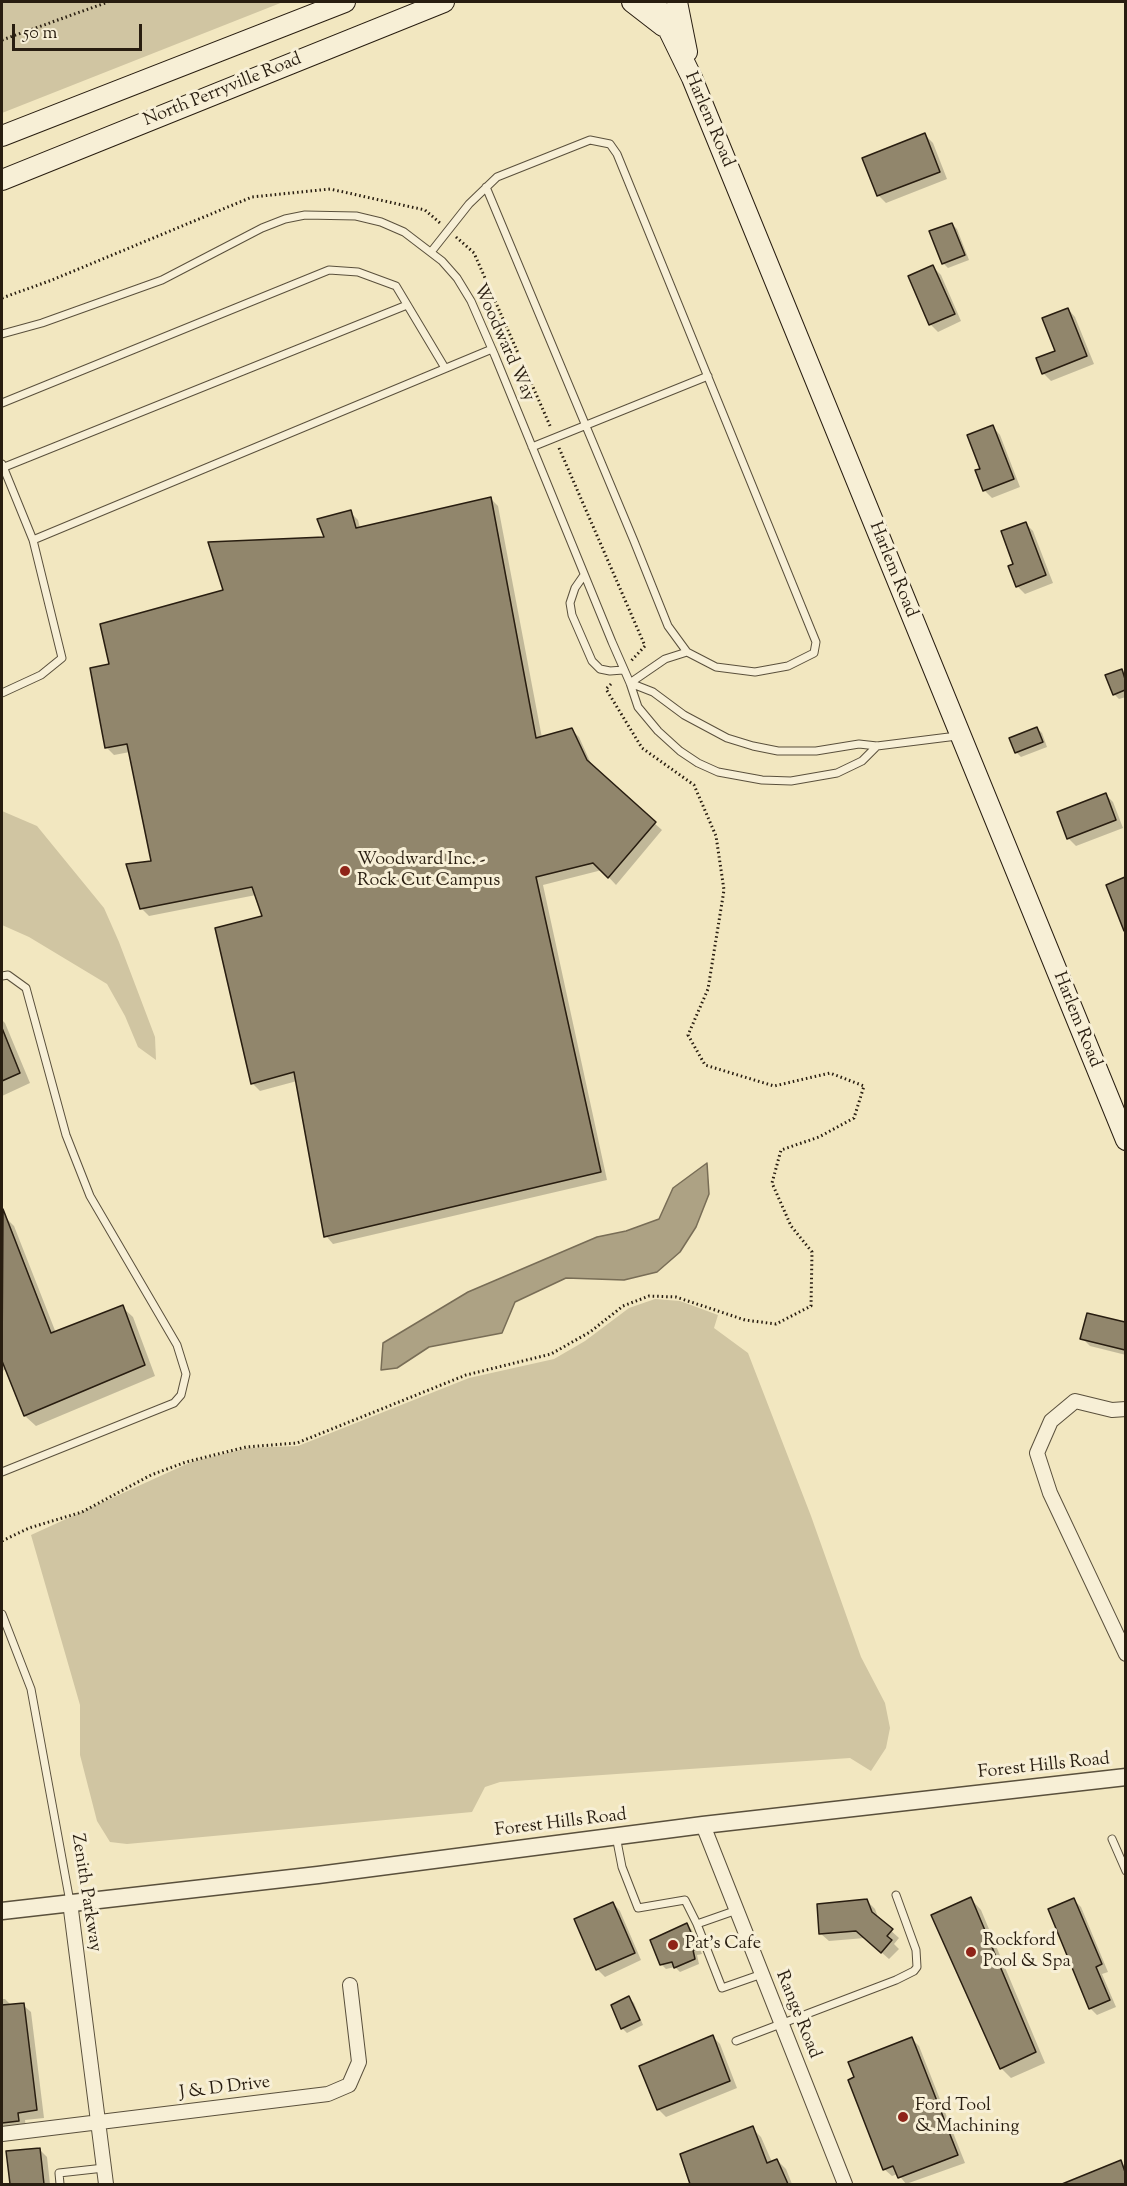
<!DOCTYPE html>
<style>
body{margin:0}
#map{position:relative;width:1127px;height:2186px;overflow:hidden;background:#f2e7c0;font-family:"Sorts Mill Goudy",serif}
canvas{display:block}
.frame{position:absolute;inset:0;border:3px solid #281d10;pointer-events:none}
.scale{position:absolute;left:12px;top:24px;width:130px;height:27px;box-sizing:border-box;border:3px solid #281d10;border-top:0;padding-left:8px;font-size:18px;line-height:21px;white-space:nowrap;color:#281d10;-webkit-text-stroke:4px #f7efd6;paint-order:stroke}
</style>
<div id="map">
<canvas width="1127" height="2186"></canvas>
<div class="frame"></div>
<div class="scale">50 m</div>
</div>
<script>
const g = document.querySelector('canvas').getContext('2d');
g.lineJoin = 'round';
function fillPath(path, color) { g.fillStyle = color; g.fill(path, 'evenodd'); }
const poly = rows => new Path2D(rows.map(r => 'M' + r).join(''));
function strokePath(path, color, width, dash) { g.strokeStyle = color; g.lineWidth = width; g.lineCap = dash ? 'butt' : 'round'; g.setLineDash(dash || []); g.stroke(path); }
function label(font, color, halo, rows, align = 'center') {
  g.font = font + ' "Sorts Mill Goudy",serif'; g.lineWidth = 6; g.setLineDash([]); g.textBaseline = 'middle'; g.strokeStyle = halo; g.fillStyle = color; for (const [text, x, y, turn = 0] of rows) {
    g.save(); g.translate(x, y); g.rotate((+turn || 0) * Math.PI / 180); g.textAlign = isNaN(turn) ? turn : align; if (halo) g.strokeText(text, 0, 0); g.fillText(text, 0, 0); g.restore();
  }
}
fillPath(poly([
 [2,2,283,2,2,113],
 [2,811,37,826,104,908,119,942,155,1037,156,1060,138,1047,125,1016,107,984,29,937,2,925],
 [655,1299,680,1301,718,1315,714,1328,748,1353,811,1516,861,1657,885,1703,890,1728,886,1748,871,1771,850,1758,500,1782,485,1787,472,1812,127,1844,110,1842,97,1821,80,1755,80,1705,31,1535,191,1462,247,1448,298,1446,469,1378,554,1359,585,1341,629,1308]
]), '#d0c5a2');
const water = poly([
 [707,1163,709,1194,696,1227,680,1252,657,1272,624,1280,566,1278,515,1302,502,1333,429,1347,397,1368,381,1370,383,1343,468,1292,597,1237,626,1231,659,1219,673,1188,707,1163]
]);
fillPath(water, '#ada284');
strokePath(water, '#786d56', 1.5);
fillPath(poly([
 [925,135,933,143,947,179,886,203,878,195],
 [952,224,957,229,969,260,948,268,943,263],
 [933,267,941,275,961,321,938,332,930,324],
 [1068,309,1075,317,1094,364,1051,381,1043,373,1056,351],
 [993,427,1000,435,1020,487,992,498,984,490,982,469],
 [490,498,498,506,542,738,572,730,579,737,593,768,662,830,616,885,602,870,543,885,607,1180,333,1244,326,1236,297,1081,260,1091,252,1083,264,917,256,895,149,916,141,908,153,862,130,752,114,755,106,747,111,665,225,591,326,538,350,512,358,520,360,528],
 [1025,523,1033,531,1053,583,1025,594,1017,586],
 [1121,670,1126,675,1126,697,1119,699,1114,694],
 [1037,728,1042,733,1047,747,1021,757,1016,752],
 [1105,794,1113,802,1123,828,1076,846,1068,838],
 [1126,879,1126,930,1108,886],
 [2,1020,5,1023,30,1083,2,1096],
 [4,1216,14,1226,56,1333,122,1307,133,1317,155,1376,36,1426,25,1416,7,1369,2,1371,2,1217],
 [1088,1314,1126,1324,1126,1355,1090,1346,1082,1338],
 [971,1899,981,1910,1045,2063,1011,2078,1001,2068],
 [1074,1900,1081,1907,1108,1972,1102,1974,1116,2007,1097,2015,1090,2008],
 [867,1901,875,1909,879,1920,899,1938,894,1944,899,1949,889,1959,865,1938,829,1941,821,1934],
 [613,1903,620,1911,641,1960,605,1977,597,1969],
 [687,1925,692,1930,702,1954,697,1955,699,1964,680,1972,675,1967,666,1969,661,1964],
 [629,1998,634,2003,643,2025,627,2033,622,2028],
 [2,1999,5,1999,12,2006,23,2005,31,2012,44,2118,25,2120,26,2128,2,2131],
 [712,2036,720,2044,737,2088,666,2117,658,2109],
 [912,2039,919,2046,965,2163,906,2184,898,2174,892,2176,884,2169,856,2078],
 [752,2128,761,2137,772,2162,777,2160,786,2169,792,2184,693,2184,691,2182],
 [39,2149,47,2157,50,2184,11,2184,8,2153],
 [1120,2162,1126,2167,1126,2184,1080,2184,1078,2179]
]), '#0003');
const building = poly([
 [925,133,940,172,877,196,862,158,925,133],
 [952,223,965,255,942,264,929,231,952,223],
 [933,265,955,314,929,325,908,276,933,265],
 [1068,308,1087,356,1042,374,1036,358,1055,351,1042,318,1068,308],
 [993,425,1014,479,983,491,975,470,980,469,967,435,993,425],
 [491,497,536,738,572,728,587,760,656,822,608,878,593,863,536,877,601,1172,324,1237,294,1072,251,1084,215,928,262,916,252,887,140,909,126,864,151,861,127,744,105,748,90,668,109,664,100,624,223,590,208,542,324,537,317,519,351,510,356,528,491,497],
 [1026,522,1046,575,1016,587,1008,566,1013,564,1001,531,1026,522],
 [1122,669,1125,679,1125,690,1113,695,1105,675,1122,669],
 [1037,727,1043,742,1015,753,1009,738,1037,727],
 [1106,793,1116,820,1067,839,1057,812,1106,793],
 [1125,877,1125,931,1124,931,1106,885,1125,877],
 [2,1028,20,1073,2,1081,2,1028],
 [3,1209,51,1333,123,1305,145,1365,24,1416,2,1361,3,1209],
 [1087,1313,1125,1322,1125,1350,1080,1339,1087,1313],
 [971,1897,1036,2052,1000,2069,931,1915,971,1897],
 [1074,1898,1102,1964,1096,1967,1110,2000,1089,2009,1048,1909,1074,1898],
 [867,1899,872,1912,893,1929,887,1936,892,1940,881,1953,856,1931,819,1934,817,1904,867,1899],
 [613,1902,635,1953,596,1970,574,1919,613,1902],
 [687,1923,698,1949,693,1950,695,1959,674,1968,672,1962,660,1965,650,1940,687,1923],
 [629,1996,640,2020,621,2029,611,2005,629,1996],
 [24,2003,37,2110,18,2113,19,2121,2,2123,2,2005,24,2003],
 [713,2035,730,2081,657,2110,639,2066,713,2035],
 [912,2037,958,2155,898,2178,893,2166,883,2170,848,2080,854,2077,848,2062,912,2037],
 [753,2126,767,2163,777,2159,788,2184,690,2184,680,2154,753,2126],
 [40,2148,44,2184,10,2184,6,2151,40,2148],
 [1121,2160,1125,2172,1125,2184,1062,2184,1121,2160]
]);
fillPath(building, '#91866c');
strokePath(building, '#281d10', 1.5);
const service = poly([
 [486,187,634,541,668,626,687,652],
 [431,252,469,204,497,177,590,140,610,144,617,154,816,642,814,653,788,666,755,672,716,667,687,652,665,659,630,683],
 [2,334,42,323,162,280,262,228,285,219,305,215,356,216,381,222,404,232,442,261,457,278,471,301,495,356,612,642,630,683,638,707,658,731,680,751,698,763,718,772,762,780,791,781,837,773,862,761,877,746],
 [2,403,329,270,358,272,396,286,445,368],
 [532,447,708,376],
 [2,464,33,540],
 [2,468,407,305],
 [584,575,575,588,570,603,572,615,592,661,600,669,610,671,623,670],
 [630,683,653,692,684,715,727,738,753,746,778,751,816,751,859,744,877,746,957,736],
 [2,693,41,675,62,658,33,540,492,349],
 [2,976,8,975,26,988,66,1135,90,1196,177,1345,186,1374,181,1395,174,1403,2,1472],
 [2,1614,31,1689,70,1902],
 [616,1836,622,1867,638,1908,685,1900,697,1924,737,1910],
 [1112,1839,1126,1871],
 [697,1924,722,1988,762,1974],
 [736,2041,896,1980,914,1971,917,1967,916,1950,896,1895],
 [60,2184,59,2173,104,2168]
]);
const minor = poly([
 [1126,1409,1112,1410,1075,1401,1051,1421,1037,1453,1050,1493,1126,1654],
 [703,1825,845,2184],
 [70,1902,106,2184],
 [2,2134,328,2094,349,2085,359,2062,350,1985]
]);
const tertiary = poly([
 [2,1911,318,1875,703,1825,1126,1777]
]);
const secondary = poly([
 [632,2,663,26],
 [655,2,692,78,1126,1140],
 [677,2,687,52],
 [2,136,345,2],
 [2,180,444,2]
]);
strokePath(service, '#5a503c', 9);
strokePath(minor, '#5a503c', 16);
strokePath(tertiary, '#5a503c', 19);
strokePath(secondary, '#281d10', 22);
strokePath(poly([
 [2,40,108,2],
 [456,237,474,253,551,428],
 [2,298,52,280,252,197,330,189,425,210,440,223],
 [559,448,645,646,631,661],
 [2,1541,29,1528,82,1512,151,1475,186,1462,246,1447,297,1443,466,1375,551,1354,590,1332,623,1306,649,1296,676,1297,745,1320,776,1324,811,1306,812,1252,791,1226,772,1183,781,1150,819,1137,854,1118,864,1086,830,1073,774,1086,705,1065,688,1035,708,989,724,890,716,836,694,785,642,748,606,689,611,684]
]), '#281d10', 3, [1.5, 3]);
strokePath(service, '#f7efd6', 7);
strokePath(minor, '#f7efd6', 14);
strokePath(tertiary, '#f7efd6', 16);
strokePath(secondary, '#f7efd6', 20);
for (const [x, y, r, color] of [
 [345,871,6,"#8f2418"],
 [673,1945,6,"#8f2418"],
 [971,1952,6,"#8f2418"],
 [903,2117,6,"#8f2418"]
]) { const dot = new Path2D(); dot.arc(x, y, r, 0, 2 * Math.PI); g.fillStyle = color; g.fill(dot); strokePath(dot, '#f7efd6', 2); }
label('18px', '#281d10', '#f7efd6', [
 ["North Perryville Road",223,91,-22],
 ["Harlem Road",708,120,67],
 ["Woodward Way",503,343,66],
 ["Harlem Road",892,570,68],
 ["Harlem Road",1076,1020,68],
 ["Forest Hills Road",1044,1767,-6],
 ["Forest Hills Road",561,1824,-7],
 ["Zenith Parkway",85,1893,81],
 ["Range Road",797,2015,68],
 ["J & D Drive",225,2089,-7]
]);
label('18px', '#281d10', '#f7efd6', [
 ["Woodward Inc. -",357,861],
 ["Rock Cut Campus",357,882],
 ["Rockford",983,1942],
 ["Pool & Spa",983,1963],
 ["Pat's Cafe",685,1945],
 ["Ford Tool",915,2107],
 ["& Machining",915,2128]
], 'left');
</script>
